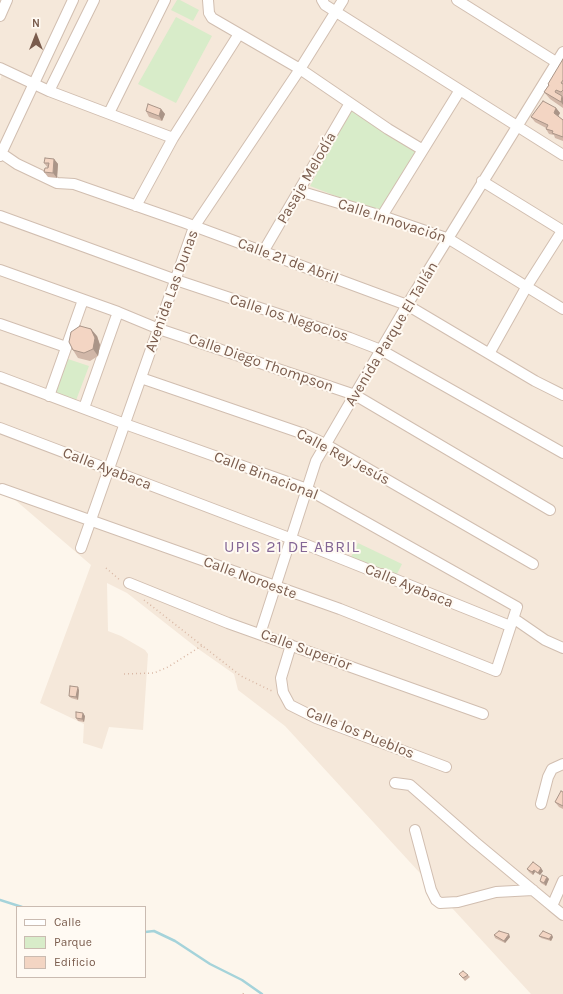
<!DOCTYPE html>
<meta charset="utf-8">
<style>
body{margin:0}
#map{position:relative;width:563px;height:994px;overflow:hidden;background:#fdf6ec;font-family:Karla,sans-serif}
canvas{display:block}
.legend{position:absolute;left:16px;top:906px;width:130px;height:72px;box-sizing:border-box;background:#fffaf3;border:1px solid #cabbb1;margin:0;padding:5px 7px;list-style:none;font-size:12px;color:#7a5c4d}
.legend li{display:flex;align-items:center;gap:8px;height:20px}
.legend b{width:20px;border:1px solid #cabbb1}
.north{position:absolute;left:16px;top:16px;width:40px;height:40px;-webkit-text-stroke:3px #fffaf3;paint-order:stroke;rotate:0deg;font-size:11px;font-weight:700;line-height:16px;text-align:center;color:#7a5c4d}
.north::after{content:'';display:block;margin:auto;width:14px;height:18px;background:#7a5c4d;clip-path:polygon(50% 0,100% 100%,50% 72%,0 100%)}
</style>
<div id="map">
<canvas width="563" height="994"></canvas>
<ul class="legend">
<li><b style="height:5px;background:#fff"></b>Calle</li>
<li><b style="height:11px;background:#d8ecc9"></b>Parque</li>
<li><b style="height:11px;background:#f3d5c3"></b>Edificio</li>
</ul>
<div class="north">N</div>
</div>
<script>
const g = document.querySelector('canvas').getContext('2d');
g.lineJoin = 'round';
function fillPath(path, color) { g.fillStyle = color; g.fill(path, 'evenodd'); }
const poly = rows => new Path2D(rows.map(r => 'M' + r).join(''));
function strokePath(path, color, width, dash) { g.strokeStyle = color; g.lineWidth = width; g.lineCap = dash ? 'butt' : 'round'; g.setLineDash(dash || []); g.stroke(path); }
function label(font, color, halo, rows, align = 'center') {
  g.font = font + ' Karla,sans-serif'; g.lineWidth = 4; g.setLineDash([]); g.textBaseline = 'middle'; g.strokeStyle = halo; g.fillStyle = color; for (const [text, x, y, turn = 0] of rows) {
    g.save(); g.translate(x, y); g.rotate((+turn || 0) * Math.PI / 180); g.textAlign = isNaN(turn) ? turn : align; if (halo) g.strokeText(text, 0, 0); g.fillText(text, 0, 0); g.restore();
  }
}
fillPath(poly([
 [0,0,563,0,563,994,531,994,285,726,238,690,234,674,197,648,127,593,107,583,108,631,121,636,145,650,148,654,143,730,109,727,102,749,83,743,84,724,40,703,91,565,0,487,0,80,2,74,0,73]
]), '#f5e8da');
fillPath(poly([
 [177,0,180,0,199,10,193,21,171,10],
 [176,17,212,36,176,103,138,84],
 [351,109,419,151,385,215,310,186],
 [68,359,89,366,75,403,54,396],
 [358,543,402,564,394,580,350,559]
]), '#d8ecc9');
strokePath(poly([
 [0,900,22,907],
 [145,932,154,931,175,941,210,964,242,980,262,994]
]), '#a5d3da', 2.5);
const street = poly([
 [208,0,209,13,212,18,300,69,388,129,423,150],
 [322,0,325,5,563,155],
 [457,0,556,62],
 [0,16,7,0],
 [0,68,49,91,173,138],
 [49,91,94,0],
 [109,113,165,0],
 [1,153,17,164,57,183,74,184,183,222,407,305,535,381,563,395],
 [0,156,73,0],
 [482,181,563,231],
 [299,191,382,216,449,239,563,309],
 [136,206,173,138,239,34],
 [0,216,176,280,350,338,381,350,563,453],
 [382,216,460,90],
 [263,252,350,103],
 [0,270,118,312,159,329,355,395,550,510],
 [0,324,66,347],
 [490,352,527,286,562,231],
 [0,377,125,424,307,489,517,607,496,671,340,609,2,489],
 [141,378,304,434,325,444,533,564],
 [49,396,83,300],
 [84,408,118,312],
 [0,428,292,539,510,626,382,574],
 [81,548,194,227,300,69,343,0],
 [129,583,228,623,483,714],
 [516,620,545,640,563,648],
 [260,634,316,461,407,305,563,52],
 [291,645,281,678,283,692,290,705,316,718,446,767],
 [395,783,410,785,475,842,552,906],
 [541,804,548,777,552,769,563,764],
 [415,830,431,890,436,900,440,903,458,902,496,892,533,890],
 [563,881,552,906,563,915]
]);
strokePath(street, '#d1beb0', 12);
strokePath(poly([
 [106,568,121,581],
 [144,600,241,676,274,692],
 [124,674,154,673,168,667,203,645],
 [243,994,245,991]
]), '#d9b8a5', 1.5, [1, 3]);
strokePath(street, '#fff', 10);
fillPath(poly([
 [563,59,563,108,550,99,544,92,549,86],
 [556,108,560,113,558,117,563,120,563,141,555,138,554,135,549,134,546,129,546,128,535,122,531,117],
 [161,109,165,114,162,121,149,117,146,111],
 [54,159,58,164,57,178,48,177,44,172,48,168,44,163],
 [97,336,100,345,98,356,90,361,78,358,73,350],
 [79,690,78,700,71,698,69,696],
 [85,716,84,722,78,721,76,718],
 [563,792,563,809,559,807,555,802],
 [527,869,543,871,540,875,535,872,533,875,529,872],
 [547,877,549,879,546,886,541,883,540,881],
 [494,935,510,937,505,943,495,938],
 [539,936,553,937,551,941,541,938],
 [459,974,468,975,470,977,465,981]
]), '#d1b7a8');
fillPath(poly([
 [562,96,563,98,563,105,561,102],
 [556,108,560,113,557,118,554,113],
 [161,109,165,114,162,121,159,116],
 [54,159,58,164,57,178,53,173],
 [91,329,97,336,100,345,98,356,93,349],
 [78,687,79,690,78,700,76,697],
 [83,713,85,716,84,722,82,719],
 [541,868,543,871,540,875,538,873],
 [534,870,535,872,533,875,532,872],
 [547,877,549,879,546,886,544,883],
 [509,934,510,937,505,943,504,941],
 [552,935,553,937,551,941,549,939]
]), '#aa9588');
const building = poly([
 [563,59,563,80,561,83,563,84,563,90,561,92,556,90,555,92,562,96,561,102,544,92,549,85,548,84,563,59],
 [543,101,556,108,554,113,563,120,563,137,552,133,553,131,546,129,548,125,531,117,543,101],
 [148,104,161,109,159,116,146,111,148,104],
 [45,158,54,159,53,173,44,172,45,168,48,168,49,163,44,163,45,158],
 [80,326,91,329,95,338,93,349,84,353,73,350,69,342,71,332,80,326],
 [70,686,78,687,76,697,69,696,70,686],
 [76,712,83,713,82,719,76,718,76,712],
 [561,791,563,792,563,806,555,802,561,791],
 [533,862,541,868,538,873,534,870,532,872,527,869,533,862],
 [542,875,547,877,544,883,540,881,542,875],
 [499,931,509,934,504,941,494,935,499,931],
 [543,931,552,935,549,939,539,936,543,931],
 [463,971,468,975,463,978,459,974,463,971]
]);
fillPath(building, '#f3d5c3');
strokePath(building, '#aa9588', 1);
label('15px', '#7a5c4d', '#fffaf3', [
 ["Pasaje Melodía",307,178,-60],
 ["Calle Innovación",392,221,18],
 ["Calle 21 de Abril",288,261,20],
 ["Avenida Las Dunas",172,291,-70],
 ["Calle los Negocios",289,318,18],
 ["Avenida Parque El Tallán",392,334,-59],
 ["Calle Diego Thompson",261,363,19],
 ["Calle Rey Jesús",343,457,28],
 ["Calle Ayabaca",107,469,21],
 ["Calle Binacional",266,476,21],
 ["Calle Noroeste",250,578,20],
 ["Calle Ayabaca",409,586,22],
 ["Calle Superior",306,650,20],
 ["Calle los Pueblos",360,733,22]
]);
g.letterSpacing = '1px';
label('16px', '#846695', '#fffaf3', [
 ["UPIS 21 DE ABRIL",292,547]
]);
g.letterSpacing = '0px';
</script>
